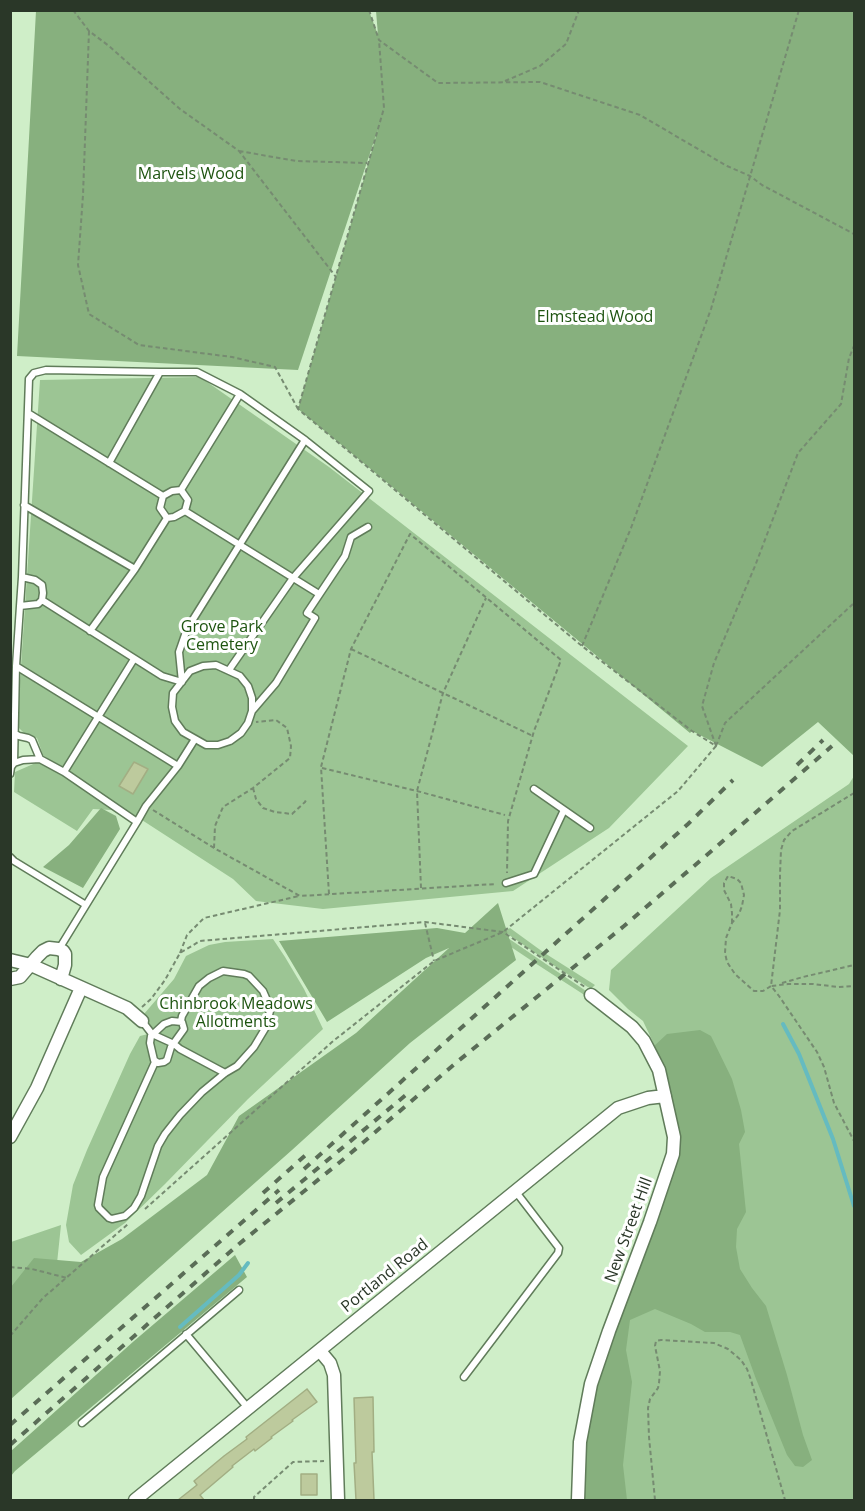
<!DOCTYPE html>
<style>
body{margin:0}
#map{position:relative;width:865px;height:1511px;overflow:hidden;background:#cfeec8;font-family:"Open Sans",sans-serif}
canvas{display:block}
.frame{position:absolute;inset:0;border:12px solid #2a3728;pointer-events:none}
</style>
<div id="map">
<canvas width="865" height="1511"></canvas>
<div class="frame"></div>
</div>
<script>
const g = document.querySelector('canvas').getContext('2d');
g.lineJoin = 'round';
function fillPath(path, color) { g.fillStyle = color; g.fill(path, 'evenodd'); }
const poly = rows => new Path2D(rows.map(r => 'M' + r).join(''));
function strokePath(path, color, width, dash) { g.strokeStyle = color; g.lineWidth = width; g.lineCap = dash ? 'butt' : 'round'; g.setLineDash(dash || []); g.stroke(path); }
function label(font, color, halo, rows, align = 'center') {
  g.font = font + ' "Open Sans",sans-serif'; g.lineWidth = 6; g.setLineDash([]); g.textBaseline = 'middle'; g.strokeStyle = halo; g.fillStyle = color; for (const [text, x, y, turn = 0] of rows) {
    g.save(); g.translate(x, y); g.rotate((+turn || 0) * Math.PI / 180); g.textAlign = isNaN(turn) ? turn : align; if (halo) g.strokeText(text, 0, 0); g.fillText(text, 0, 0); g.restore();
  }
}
fillPath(poly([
 [200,377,329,467,688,746,609,828,513,891,323,909,256,901,233,879,128,811,93,809,77,831,14,792,15,772,47,758,43,755,37,738,24,733,17,726,40,380],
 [854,776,854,1500,583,1500,584,1440,681,1146,660,1057,643,1021,628,1009,609,990,611,970,711,878,849,784],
 [510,928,543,952,595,985,591,989,550,963,509,935,505,931],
 [502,934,546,964,589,993,586,996,538,965,505,943],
 [273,939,285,957,304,989,323,1029,248,1099,165,1184,125,1223,81,1255,69,1242,66,1225,73,1185,87,1150,130,1054,140,1036,148,1034,152,1029,144,1014,174,979,186,956,209,945,225,942],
 [61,1225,52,1311,11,1352,11,1242]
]), '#9cc594');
fillPath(poly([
 [36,11,369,11,378,35,376,11,854,11,854,756,818,722,762,767,692,731,690,733,298,409,378,129,298,370,17,356],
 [101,808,116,816,120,829,83,888,43,867,69,845],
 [498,903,516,960,410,1043,292,1150,11,1399,11,1287,34,1258,81,1262,122,1239,207,1175,239,1116,356,1033,449,948,426,958,327,1022,279,941,437,928,465,933],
 [700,1030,711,1036,732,1079,741,1110,745,1132,739,1144,746,1212,737,1229,736,1247,740,1269,752,1288,766,1306,787,1375,803,1435,812,1460,803,1467,795,1466,787,1455,756,1379,740,1335,730,1332,705,1332,691,1324,655,1309,630,1320,626,1350,632,1382,623,1465,627,1500,581,1500,582,1453,592,1391,678,1146,653,1047,667,1034],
 [235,1255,247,1277,15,1471,11,1476,11,1451,134,1341]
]), '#87b07e');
strokePath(poly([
 [783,1024,799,1054,833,1139,854,1206],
 [180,1327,239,1275,248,1263]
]), '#65bbc0', 4);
const building = poly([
 [134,762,148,769,133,794,119,786,134,762],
 [307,1389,317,1402,292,1420,293,1421,271,1437,272,1438,255,1451,254,1449,232,1466,233,1467,200,1495,204,1500,178,1500,197,1485,194,1481,224,1456,247,1439,246,1437,307,1389],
 [373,1397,374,1452,372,1452,374,1500,356,1500,354,1463,356,1463,354,1398,373,1397],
 [301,1474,317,1474,317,1495,301,1495,301,1474]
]);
fillPath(building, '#bdca9d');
strokePath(building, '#a2ae83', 1.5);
const service = poly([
 [160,372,46,370,34,373,29,379,22,577,35,580,42,585,43,593,42,600,38,604,20,606,16,666,178,766],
 [28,413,163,496,160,508,167,518,174,517,185,511,319,594],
 [109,463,160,372,197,372,240,394],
 [163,496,172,491,181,490,188,500,185,511],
 [24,505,135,569],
 [42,600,162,676,182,682,179,652,187,629,305,440,240,394,181,490],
 [20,606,22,577],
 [90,631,135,569,167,518],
 [16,666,14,763,23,760,40,759,64,772,137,822],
 [229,670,293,578,369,491,305,440],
 [252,711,252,698,248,686,240,676,216,665,203,666,190,671,173,693,172,707,175,721,183,732,206,745,218,745,230,741,241,733,248,723,252,711,276,683,315,618,307,613,345,556,351,537,368,527],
 [14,733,19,736,28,738,32,740,40,759],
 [64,772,134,659],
 [10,774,11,767,14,763],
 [534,789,590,828],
 [10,857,14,861,86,905],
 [506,883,534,874,564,810],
 [59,949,137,822,146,806,178,766,195,739],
 [142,1021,152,1034,174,1044,180,1049,225,1073],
 [172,1021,182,1022,184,1029,171,1047,167,1060,164,1062,158,1063,154,1060,150,1043,151,1036,164,1024,172,1021],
 [155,1062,103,1177,98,1205,99,1208,109,1218,112,1219,125,1216,134,1208,141,1196,158,1146,165,1134,180,1115,202,1092,225,1073,237,1066,254,1047,266,1027,270,1011,269,1005,263,991,249,976,244,974,223,971,209,978,199,986,182,1016,181,1021],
 [186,1334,248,1408],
 [464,1377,558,1253,559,1248,516,1192],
 [82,1423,239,1290]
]);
const minor = poly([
 [10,960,31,965,127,1008,142,1021],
 [10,979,20,977,37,957,43,951,49,948,58,949,63,951,65,954,65,965,61,979],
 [10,1137,37,1088,81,988],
 [320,1351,330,1363,334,1375,338,1500],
 [135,1500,602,1121,618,1108,648,1098,665,1096],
 [578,1500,580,1442,591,1384,609,1331,650,1222,673,1154,674,1137,659,1070,644,1041,632,1027,591,995]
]);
strokePath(service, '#607c5a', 9);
strokePath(minor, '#607c5a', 15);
strokePath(poly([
 [73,10,89,31,109,46,180,109,239,151,336,277],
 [369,10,379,40,438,83,540,82,640,115,727,166,750,176,762,185,854,234],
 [89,31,83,195,78,265,89,314,139,345,232,357,275,367,298,409],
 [505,81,540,66,566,44,579,10],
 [239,151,296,161,367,163],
 [582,646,631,528,711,309,799,10],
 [351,649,533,736],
 [716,746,702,706,714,663,755,566,798,453,841,404,849,358,854,346],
 [716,746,725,723,854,603],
 [322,768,417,791,505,815],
 [253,788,256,799,263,808,275,812,292,814,305,802,307,798],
 [854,793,792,831,784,840,781,850,780,874,780,910,771,986,788,984,813,984,838,987,854,986],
 [153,810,214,848,300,896,496,884],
 [214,848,215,826,223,807,253,788,290,758,291,746,287,728,276,720,256,722],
 [421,888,417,791,443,693,486,598],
 [329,894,321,767,351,649,410,534,561,660,534,731,508,821,507,873],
 [425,923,434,961],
 [732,923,732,913,731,904,724,890,724,883,728,876,737,879,741,883,744,895,742,906,739,914,732,923,726,938,725,953,727,962,735,974,754,991,763,991,771,986,779,996,817,1052,824,1067,834,1103,854,1141],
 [180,953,187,935,204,918,299,896],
 [782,983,803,977,854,965],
 [142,1007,151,999,165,980,180,953,200,941,425,922,503,932,512,938],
 [145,1209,332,1042,434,961,503,932,678,791,716,746,692,731,582,646,298,409,384,108,379,40],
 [10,1267,32,1269,67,1278],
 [10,1336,43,1298,128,1224],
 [254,1500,254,1497,293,1462,324,1461],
 [655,1500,649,1437,648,1408,650,1399,658,1388,659,1383,660,1371,655,1346,656,1341,661,1340,714,1343,728,1349,741,1360,747,1369,751,1380,785,1500]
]), '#768b71', 2, [4.5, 3]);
strokePath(service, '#fff', 6);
strokePath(minor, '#fff', 12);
strokePath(poly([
 [797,765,823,740],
 [304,1169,688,824,733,780],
 [263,1193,308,1153],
 [276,1203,407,1094],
 [10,1425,279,1190],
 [10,1445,239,1244,345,1158,457,1062,624,926,715,848,832,746]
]), '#5a6d57', 4, [8, 8]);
strokePath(poly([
 [512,938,585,987]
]), '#768b71', 2, [4.5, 3]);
label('16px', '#1e5410', '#fff', [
 ["Marvels Wood",191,174],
 ["Elmstead Wood",595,317],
 ["Grove Park",222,627],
 ["Cemetery",222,645],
 ["Chinbrook Meadows",236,1004],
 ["Allotments",236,1022]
]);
label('16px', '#2a3728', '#fff', [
 ["New Street Hill",629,1230,-70],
 ["Portland Road",385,1276,-39]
]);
</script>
